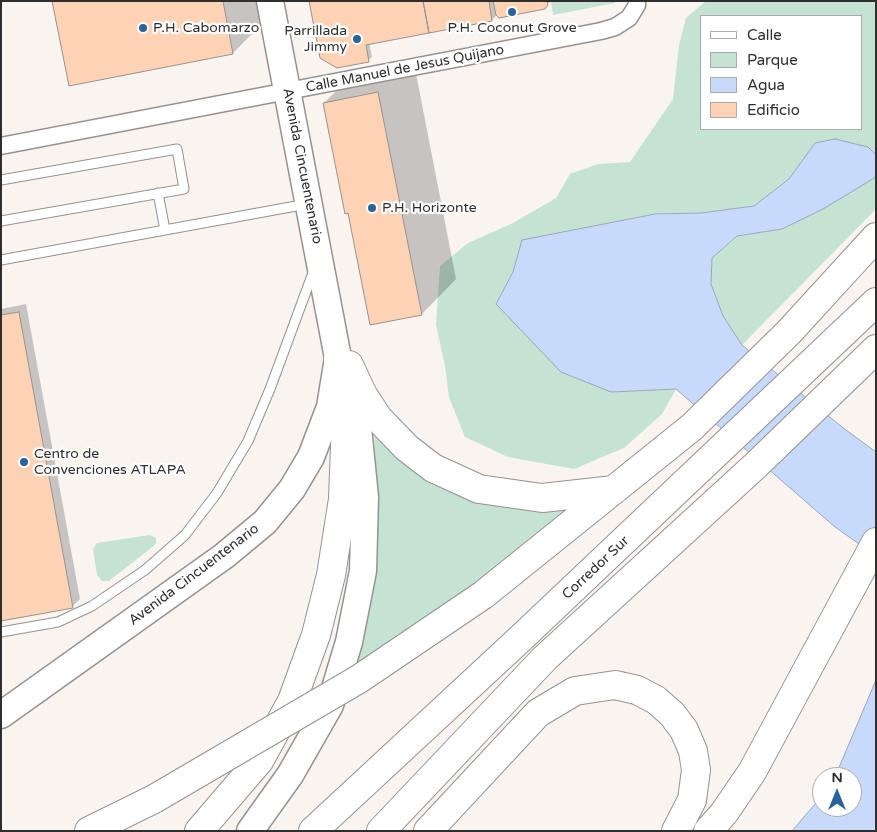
<!DOCTYPE html>
<style>
body{margin:0}
#map{position:relative;width:877px;height:832px;overflow:hidden;background:#f9f4f0;font-family:"Varela Round",sans-serif}
canvas{display:block}
.frame{position:absolute;inset:0;border:2px solid #302e2d;pointer-events:none}
.legend{position:absolute;left:700px;top:15px;width:162px;height:115px;box-sizing:border-box;background:#fff;border:1px solid #acabab;margin:0;padding:6px 9px;list-style:none;font-size:15px;color:#302e2d}
.legend li{display:flex;align-items:center;gap:10px;height:25px}
.legend b{width:25px;border:1px solid #acabab}
.north{position:absolute;left:812px;top:767px;width:50px;height:50px;box-sizing:border-box;background:#fff;border:1px solid #acabab;border-radius:50%;rotate:0deg;font-size:14px;font-weight:700;line-height:20px;text-align:center;color:#302e2d}
.north::after{content:'';display:block;margin:auto;width:18px;height:22px;background:#28649b;clip-path:polygon(50% 0,100% 100%,50% 72%,0 100%)}
</style>
<div id="map">
<canvas width="877" height="832"></canvas>
<div class="frame"></div>
<ul class="legend">
<li><b style="height:6px;background:#fff"></b>Calle</li>
<li><b style="height:14px;background:#c4e3d2"></b>Parque</li>
<li><b style="height:14px;background:#c8dafb"></b>Agua</li>
<li><b style="height:14px;background:#fed3b5"></b>Edificio</li>
</ul>
<div class="north">N</div>
</div>
<script>
const g = document.querySelector('canvas').getContext('2d');
g.lineJoin = 'round';
function fillPath(path, color) { g.fillStyle = color; g.fill(path, 'evenodd'); }
const poly = rows => new Path2D(rows.map(r => 'M' + r).join(''));
function strokePath(path, color, width, dash) { g.strokeStyle = color; g.lineWidth = width; g.lineCap = dash ? 'butt' : 'round'; g.setLineDash(dash || []); g.stroke(path); }
function label(font, color, halo, rows, align = 'center') {
  g.font = font + ' "Varela Round",sans-serif'; g.lineWidth = 4.5; g.setLineDash([]); g.textBaseline = 'middle'; g.strokeStyle = halo; g.fillStyle = color; for (const [text, x, y, turn = 0] of rows) {
    g.save(); g.translate(x, y); g.rotate((+turn || 0) * Math.PI / 180); g.textAlign = isNaN(turn) ? turn : align; if (halo) g.strokeText(text, 0, 0); g.fillText(text, 0, 0); g.restore();
  }
}
fillPath(poly([
 [551,1,615,1,615,3,553,15],
 [706,1,876,1,876,155,868,147,836,139,815,143,789,179,754,206,701,213,655,214,522,241,513,272,496,304,611,392,676,389,662,414,624,448,574,469,508,457,465,437,449,397,445,366,436,325,440,266,468,243,511,224,556,198,570,174,598,164,630,162,673,99,679,45,686,18],
 [701,16,861,16,861,129,701,129],
 [876,177,876,209,742,345,723,316,711,284,712,258,738,236,782,229],
 [374,433,394,453,580,507,495,576,350,671,374,570,378,500],
 [150,535,156,538,156,544,109,581,102,581,97,575,93,549,97,543]
]), '#c4e3d2');
const water = poly([
 [835,139,868,147,876,155,876,177,823,209,782,229,737,236,712,258,711,284,723,316,742,345,842,427,876,452,876,556,835,527,676,389,611,392,561,372,496,304,513,272,522,240,655,214,701,213,754,206,789,179,815,143,835,139],
 [876,680,876,831,792,831,822,796,822,807,852,807,852,777,835,777,876,680]
]);
fillPath(water, '#c8dafb');
strokePath(water, '#9aa6bd', 1);
fillPath(poly([
 [54,1,265,1,268,18,233,53,70,84],
 [310,1,551,1,544,8,497,15,492,20,369,43,372,57,368,60],
 [413,58,456,279,422,314,349,212,324,103,359,68],
 [26,304,80,599,72,607,1,620,1,309]
]), '#0003');
const building = poly([
 [52,1,223,1,233,54,69,86,52,1],
 [309,1,423,1,429,33,366,45,369,62,337,68,320,58,309,1],
 [423,1,489,1,492,21,429,33,423,1],
 [493,1,547,1,548,5,545,9,499,18,496,15,493,1],
 [378,92,422,315,370,325,348,213,345,214,323,103,378,92],
 [19,312,73,608,1,621,1,315,19,312]
]);
fillPath(building, '#fed3b5');
strokePath(building, '#97928f', 1);
const lane = poly([
 [1,180,177,149,184,189,1,221],
 [158,193,165,230],
 [1,260,307,204],
 [1,632,58,622,92,606,145,570,185,535,217,493,248,441,270,389,314,270]
]);
const street = poly([
 [1,146,601,31,615,27,629,18,637,5,637,1]
]);
const primary = poly([
 [1,715,224,556,265,522,292,489,311,457,330,407,338,358,270,1],
 [250,831,290,775,330,705,349,642,363,571,365,497,355,398]
]);
const highway = poly([
 [349,365,363,395,378,418,407,448,433,468,479,489,542,498,614,490],
 [483,595,692,427,789,332,876,237],
 [89,831,154,799],
 [199,831,259,761,292,701,316,635,331,575,343,499,346,420,338,358],
 [313,831,521,638,876,302],
 [381,831,545,658,755,466,876,349],
 [428,831,538,713,575,691,615,685,637,690,656,700,672,714,684,730,693,751,696,770,692,800,676,831],
 [708,831,724,813,752,772,876,542]
]);
strokePath(lane, '#97928f', 11);
strokePath(street, '#97928f', 19);
strokePath(primary, '#97928f', 29);
strokePath(highway, '#97928f', 30);
strokePath(lane, '#fff', 9);
strokePath(street, '#fff', 16);
strokePath(primary, '#fff', 26);
strokePath(highway, '#fff', 28);
const highwayBridge = poly([
 [154,799,359,679,483,595]
]);
strokePath(highwayBridge, '#97928f', 30, []);
strokePath(highwayBridge, '#fff', 28);
for (const [x, y, r, color] of [
 [512,12,5,"#28649b"],
 [143,28,5,"#28649b"],
 [357,39,5,"#28649b"],
 [372,208,5,"#28649b"],
 [24,462,5,"#28649b"]
]) { const dot = new Path2D(); dot.arc(x, y, r, 0, 2 * Math.PI); g.fillStyle = color; g.fill(dot); strokePath(dot, '#fff', 2); }
label('14px', '#302e2d', '#fff', [
 ["P.H. Cabomarzo",153,28],
 ["P.H. Coconut Grove",512,28,"center"],
 ["Parrillada",347,31,"right"],
 ["Jimmy",347,47,"right"],
 ["P.H. Horizonte",382,208],
 ["Centro de",34,454],
 ["Convenciones ATLAPA",34,470]
], 'left');
label('14px', '#302e2d', '#fff', [
 ["Calle Manuel de Jesus Quijano",405,69,-11],
 ["Avenida Cincuentenario",302,166,79],
 ["Corredor Sur",596,568,-43],
 ["Avenida Cincuentenario",194,575,-37]
]);
</script>
